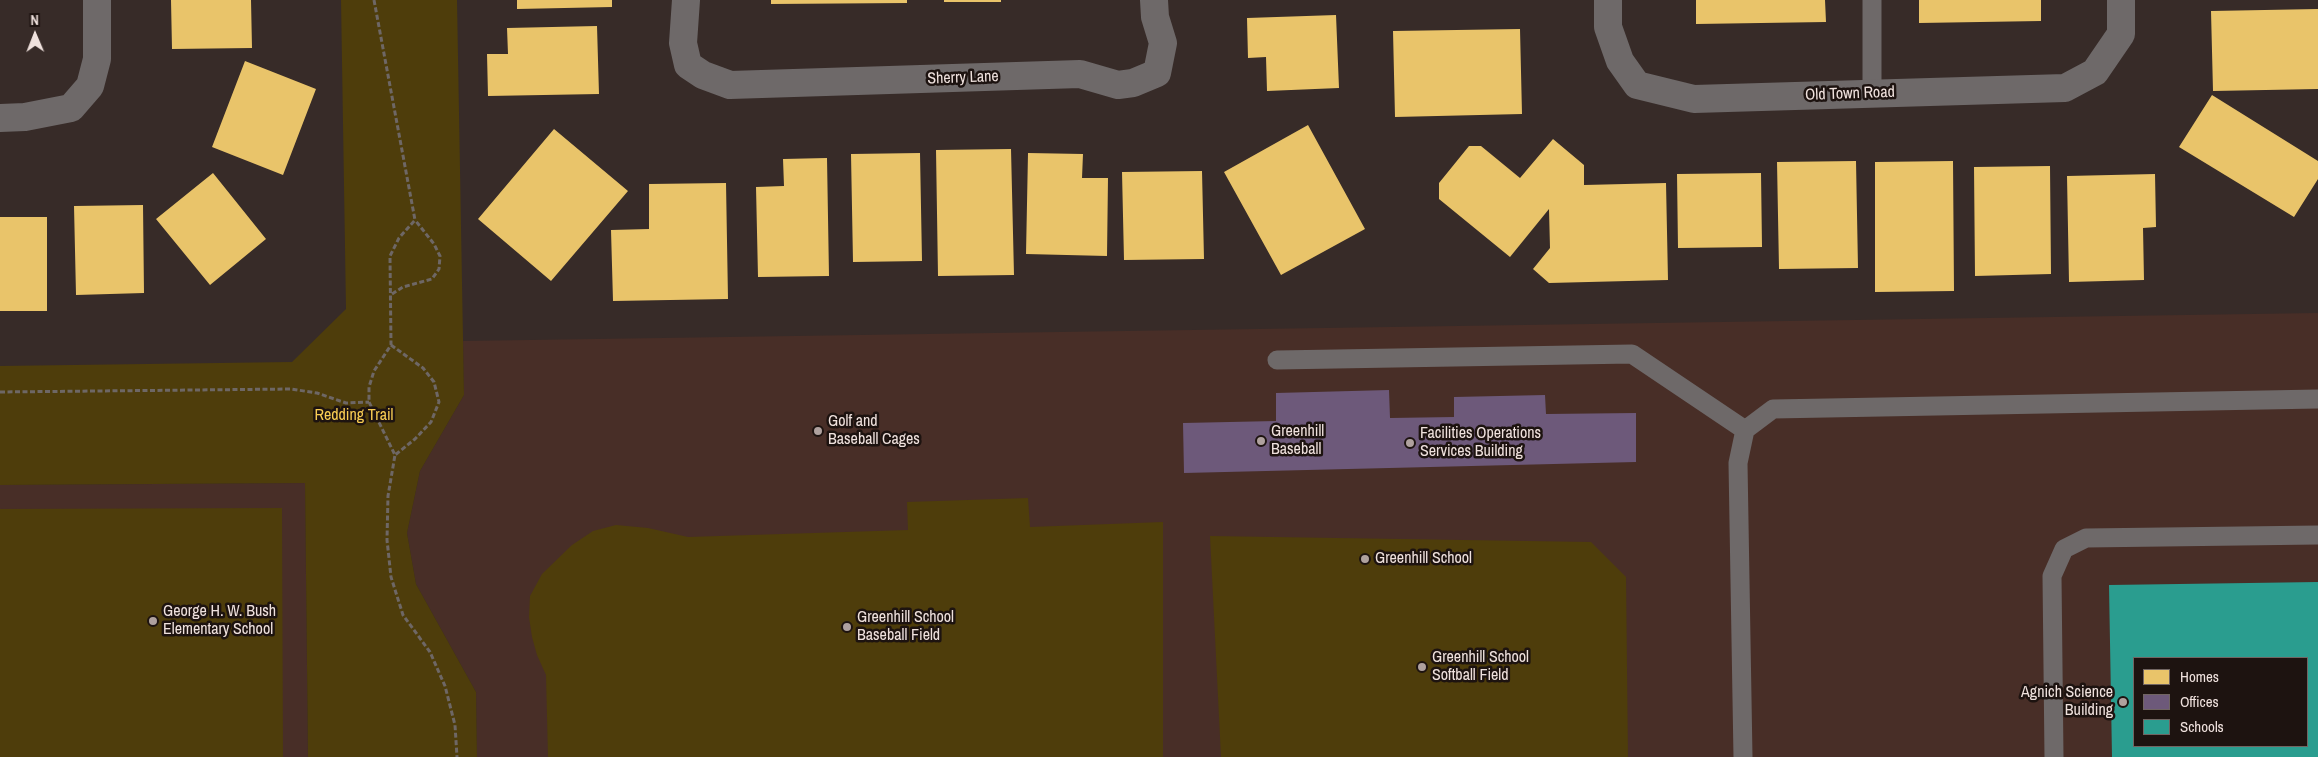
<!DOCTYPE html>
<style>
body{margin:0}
#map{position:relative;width:2318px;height:757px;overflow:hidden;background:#372b28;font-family:"Archivo Narrow",sans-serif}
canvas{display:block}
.legend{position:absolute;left:2133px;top:657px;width:175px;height:90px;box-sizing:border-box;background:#1d1310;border:1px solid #716562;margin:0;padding:6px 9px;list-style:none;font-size:15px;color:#efe1dd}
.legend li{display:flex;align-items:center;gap:10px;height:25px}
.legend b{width:25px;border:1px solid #716562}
.north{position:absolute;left:10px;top:10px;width:50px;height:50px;-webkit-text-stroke:4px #1d1310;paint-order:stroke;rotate:359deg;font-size:14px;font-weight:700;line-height:20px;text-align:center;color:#efe1dd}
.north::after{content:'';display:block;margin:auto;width:18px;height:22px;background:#efe1dd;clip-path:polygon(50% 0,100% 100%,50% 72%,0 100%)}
</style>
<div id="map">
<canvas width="2318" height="757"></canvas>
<ul class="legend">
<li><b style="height:14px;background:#e9c46a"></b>Homes</li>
<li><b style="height:14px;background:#6d597a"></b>Offices</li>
<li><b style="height:14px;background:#2a9d8f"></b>Schools</li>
</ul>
<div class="north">N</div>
</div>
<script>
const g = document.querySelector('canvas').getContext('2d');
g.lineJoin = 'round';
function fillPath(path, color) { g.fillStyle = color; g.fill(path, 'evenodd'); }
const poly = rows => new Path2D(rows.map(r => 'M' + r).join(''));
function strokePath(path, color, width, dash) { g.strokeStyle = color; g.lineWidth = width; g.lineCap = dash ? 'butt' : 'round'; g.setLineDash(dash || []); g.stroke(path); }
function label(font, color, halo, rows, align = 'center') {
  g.font = font + ' "Archivo Narrow",sans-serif'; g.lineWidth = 5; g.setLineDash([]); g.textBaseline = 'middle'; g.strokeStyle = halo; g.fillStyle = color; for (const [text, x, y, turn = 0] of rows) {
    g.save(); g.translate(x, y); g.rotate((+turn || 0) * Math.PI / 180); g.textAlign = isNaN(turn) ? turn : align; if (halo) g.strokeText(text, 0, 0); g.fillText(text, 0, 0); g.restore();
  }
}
fillPath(poly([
 [2318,313,2318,757,477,757,476,692,416,584,407,533,420,471,464,395,463,341],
 [2134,658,2307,658,2307,746,2134,746],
 [305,483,308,757,0,757,0,485]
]), '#482e27');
fillPath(poly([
 [341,0,457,0,464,395,420,471,407,533,416,584,476,692,477,757,308,757,305,483,0,485,0,366,292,362,346,309],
 [1028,498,1030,527,1163,522,1163,757,548,757,546,675,537,655,532,637,529,617,530,596,542,574,572,545,593,531,616,525,648,528,688,537,908,530,907,502],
 [282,508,283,757,0,757,0,509],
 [1210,536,1591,542,1626,577,1628,757,1221,757]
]), '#4e3d0b');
fillPath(poly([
 [171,0,251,0,252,48,172,49],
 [517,0,612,0,612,7,517,9],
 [771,0,907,0,907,3,771,4],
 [944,0,1001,0,1001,2,944,2],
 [1696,0,1825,0,1826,22,1696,24],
 [1919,0,2041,0,2041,21,1919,23],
 [2318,9,2318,89,2213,91,2211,11],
 [1336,15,1339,88,1267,91,1266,57,1248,58,1247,18],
 [597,26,599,94,488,96,487,54,508,54,507,28],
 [1520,29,1522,114,1395,117,1393,31],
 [245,61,316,89,283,175,212,147],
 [2212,95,2318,161,2318,179,2294,217,2179,147],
 [1308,125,1365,229,1281,275,1224,172],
 [554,129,628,191,551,281,478,219],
 [1553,139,1584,165,1584,185,1666,183,1668,280,1549,283,1533,269,1550,248,1549,209,1510,257,1439,199,1439,183,1469,146,1481,146,1520,178],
 [1011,149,1014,275,938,276,936,150],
 [920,153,922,261,853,262,851,154],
 [1028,153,1083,154,1082,178,1108,178,1107,256,1026,254],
 [827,158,829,276,758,277,756,187,784,186,783,159],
 [1856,161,1858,268,1779,269,1777,162],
 [1953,161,1954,291,1875,292,1875,162],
 [2050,166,2051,274,1975,276,1974,167],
 [1202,171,1204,259,1124,260,1122,172],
 [213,173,266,239,210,285,156,219],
 [1761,173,1762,247,1678,248,1677,174],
 [2155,174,2156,227,2143,228,2144,280,2069,282,2067,176],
 [726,183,728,299,613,301,611,230,649,229,649,184],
 [143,205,144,293,76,295,74,206],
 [0,217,47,217,47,311,0,311]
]), '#e9c46a');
fillPath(poly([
 [1389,390,1390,418,1454,417,1454,397,1545,395,1546,414,1636,413,1636,462,1184,473,1183,423,1276,421,1276,393]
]), '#6d597a');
fillPath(poly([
 [2318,582,2318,757,2112,757,2109,585],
 [2134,658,2307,658,2307,746,2134,746]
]), '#2a9d8f');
strokePath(poly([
 [374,0,415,220,399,238,390,256,391,345,374,371,369,387,369,402,395,455,388,496,387,540,391,577,403,615,430,652,445,686,455,725,457,757],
 [392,294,403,287,432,279,439,269,440,256,434,244,415,220],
 [391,345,423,368,434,382,439,402,431,422,415,439,395,455],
 [0,392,291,389,317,393,346,403,369,402]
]), '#6e6765', 3, [5, 2.5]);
strokePath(poly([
 [1872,0,1872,93],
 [1277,360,1632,354,1745,430],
 [1743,757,1738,463,1745,430,1773,409,2318,399],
 [2054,757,2052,576,2064,549,2086,538,2318,535]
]), '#6e6969', 19);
strokePath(poly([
 [686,0,683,43,688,65,703,75,730,85,1080,74,1118,85,1133,83,1157,73,1163,43,1155,17,1154,0],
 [1608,0,1608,27,1620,61,1637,85,1694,99,2065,88,2095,72,2121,34,2121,0],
 [0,118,25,117,71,108,90,86,97,59,97,0]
]), '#6e6969', 28);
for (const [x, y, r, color] of [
 [818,431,5,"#afa19e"],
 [1261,441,5,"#afa19e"],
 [1410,443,5,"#afa19e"],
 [1365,559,5,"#afa19e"],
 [153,621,5,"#afa19e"],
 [847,627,5,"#afa19e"],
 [1422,667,5,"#afa19e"],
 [2123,702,5,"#afa19e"]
]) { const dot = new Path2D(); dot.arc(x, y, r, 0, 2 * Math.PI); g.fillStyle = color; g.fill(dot); strokePath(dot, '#1d1310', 2); }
label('16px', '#efe1dd', '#1d1310', [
 ["Sherry Lane",963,78,-2],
 ["Old Town Road",1850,94,-2]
]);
label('16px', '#f9cd53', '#1d1310', [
 ["Redding Trail",354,416]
]);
label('16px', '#efe1dd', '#1d1310', [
 ["Golf and",828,422],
 ["Baseball Cages",828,440],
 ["Greenhill",1271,432],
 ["Baseball",1271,450],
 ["Facilities Operations",1420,434],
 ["Services Building",1420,452],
 ["Greenhill School",1375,559],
 ["George H. W. Bush",163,612],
 ["Elementary School",163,630],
 ["Greenhill School",857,618],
 ["Baseball Field",857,636],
 ["Greenhill School",1432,658],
 ["Softball Field",1432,676],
 ["Agnich Science",2113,693,"right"],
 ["Building",2113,711,"right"]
], 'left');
</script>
